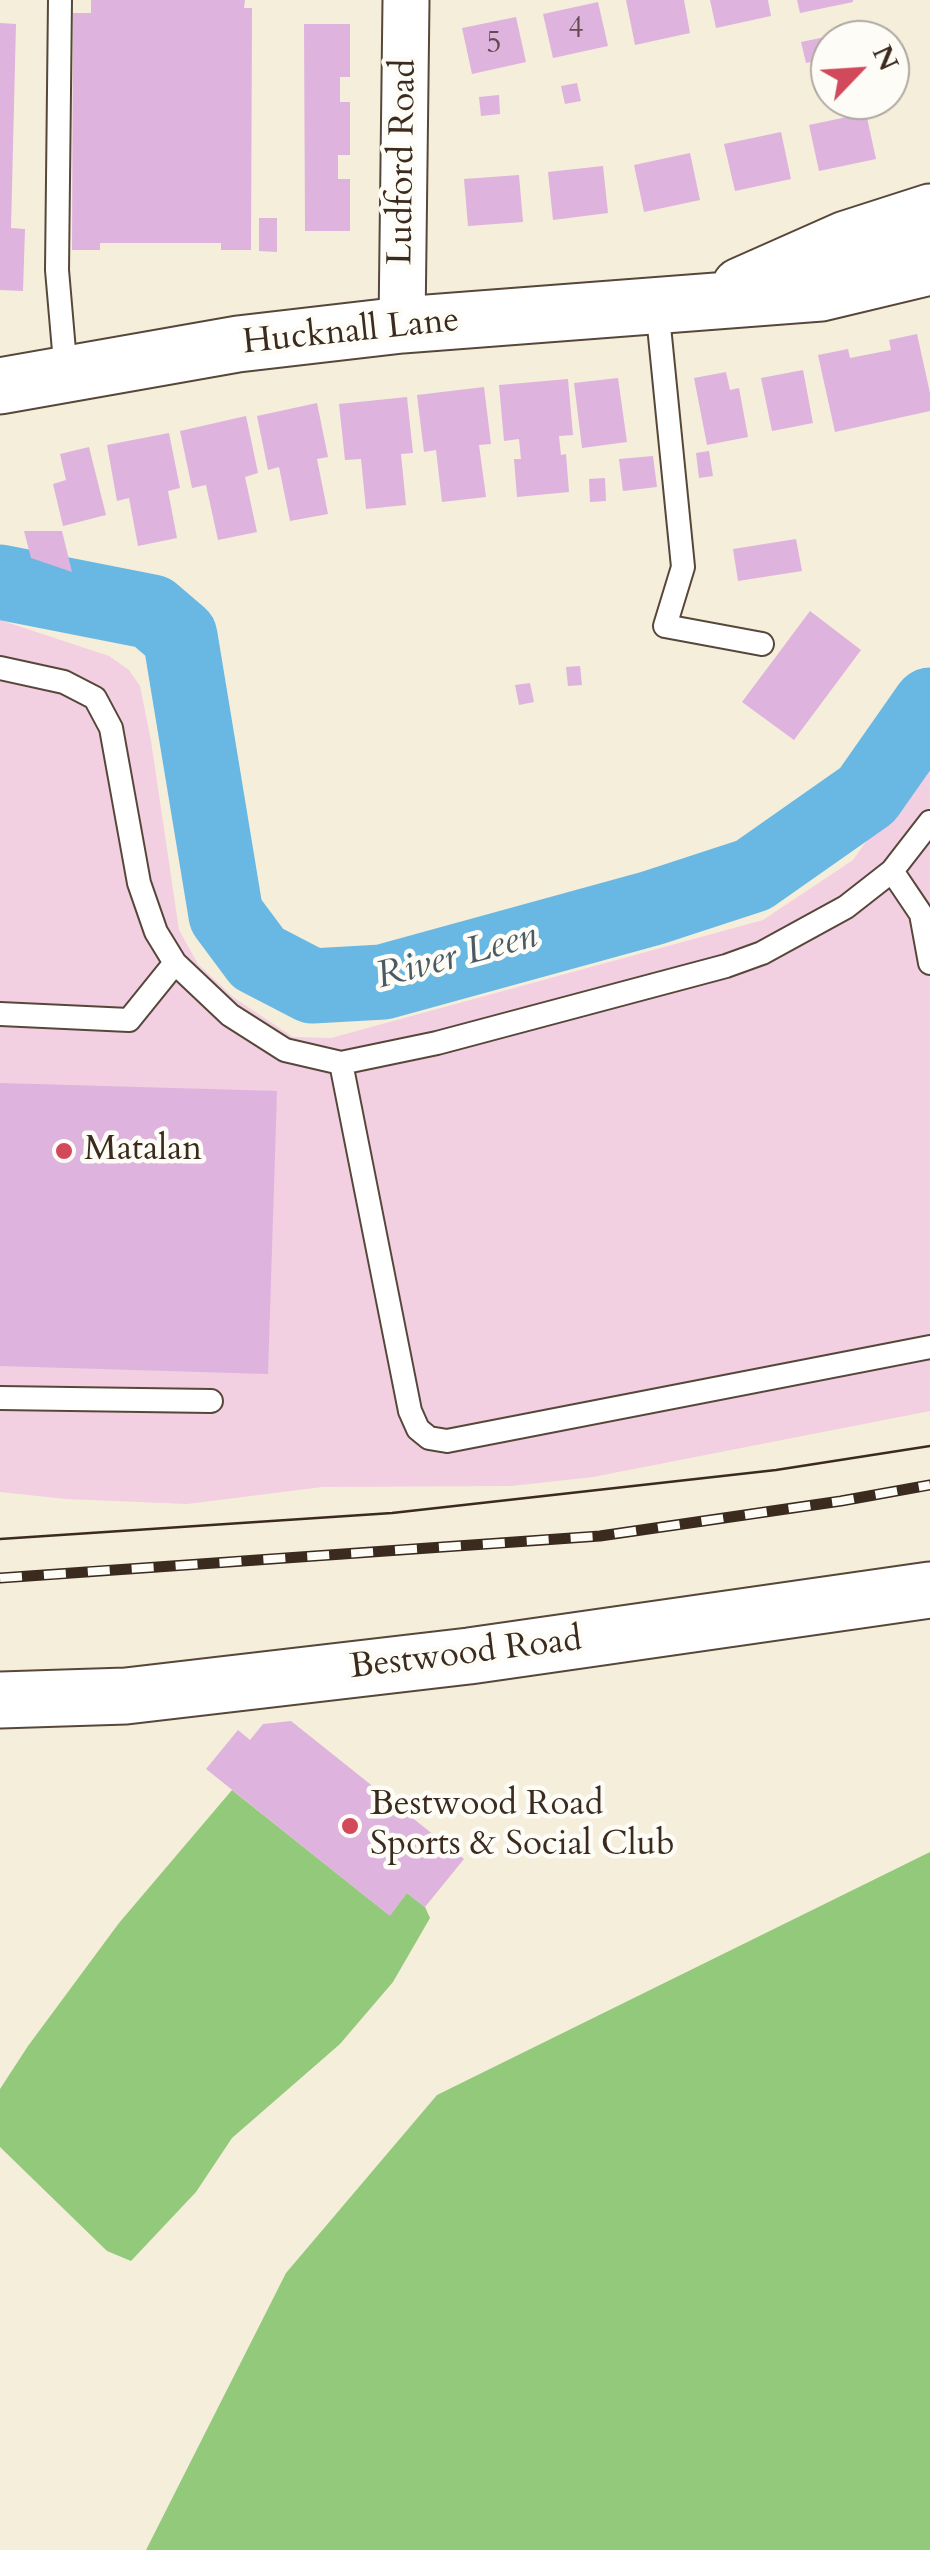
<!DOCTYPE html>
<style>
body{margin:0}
#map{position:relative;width:930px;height:2550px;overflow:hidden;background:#f5eedb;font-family:Cardo,serif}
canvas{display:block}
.north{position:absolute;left:810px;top:20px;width:100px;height:100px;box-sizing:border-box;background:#fdfcf7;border:2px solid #afa8a0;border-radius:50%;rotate:65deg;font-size:28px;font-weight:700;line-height:40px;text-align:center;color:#3b2a1e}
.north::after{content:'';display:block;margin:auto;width:35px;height:45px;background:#d1495b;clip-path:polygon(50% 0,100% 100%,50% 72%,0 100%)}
</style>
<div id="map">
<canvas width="930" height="2550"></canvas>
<div class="north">N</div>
</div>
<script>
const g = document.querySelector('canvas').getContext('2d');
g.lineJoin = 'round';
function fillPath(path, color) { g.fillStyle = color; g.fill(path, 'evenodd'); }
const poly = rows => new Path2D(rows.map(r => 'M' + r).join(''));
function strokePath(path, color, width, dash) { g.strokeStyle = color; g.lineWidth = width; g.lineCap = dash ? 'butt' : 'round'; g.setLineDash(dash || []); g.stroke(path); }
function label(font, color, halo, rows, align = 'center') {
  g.font = font + ' Cardo,serif'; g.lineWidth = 9; g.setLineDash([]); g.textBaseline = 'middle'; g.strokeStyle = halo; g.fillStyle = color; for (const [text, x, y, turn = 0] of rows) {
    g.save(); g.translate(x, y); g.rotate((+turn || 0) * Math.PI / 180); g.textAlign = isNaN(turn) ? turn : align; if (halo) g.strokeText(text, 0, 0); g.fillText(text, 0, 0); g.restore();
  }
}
fillPath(poly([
 [0,620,109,656,129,670,140,686,151,741,179,930,198,964,233,997,293,1037,331,1038,763,920,853,860,930,752,930,1411,593,1477,511,1486,322,1487,187,1504,66,1499,0,1492]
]), '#f2cfe1');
fillPath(poly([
 [232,1790,389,1915,407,1893,425,1907,430,1918,393,1982,340,2044,232,2138,196,2192,131,2261,107,2251,0,2147,0,2089,28,2046,119,1923],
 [930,1852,930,2550,146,2550,286,2273,437,2095]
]), '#93c97b');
strokePath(poly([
 [0,582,152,612,180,636,226,915,258,958,312,986,383,982,652,908,753,875,867,795,930,705]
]), '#69b7e3', 75);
fillPath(poly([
 [91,0,245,0,244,8,252,8,251,250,221,250,221,243,100,243,100,250,72,250,73,13,91,13],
 [626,0,684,0,690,33,635,45],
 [710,0,768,0,771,16,716,28],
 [797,0,853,0,853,2,800,13],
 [598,2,608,46,553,58,543,14],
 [516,17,526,62,472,74,462,28],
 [0,23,16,24,11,228,25,229,23,291,0,290],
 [304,24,350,24,350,77,340,77,340,102,350,102,350,155,338,155,338,179,350,179,350,231,305,231],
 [835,35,837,40,830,40,830,58,806,63,801,42],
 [577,83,581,101,565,104,561,86],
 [499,95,500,114,481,116,479,97],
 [866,113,876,159,819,171,809,125],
 [781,132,791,179,735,191,724,144],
 [690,153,700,200,644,212,634,165],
 [603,166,608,213,553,220,548,172],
 [519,175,523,222,468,226,464,179],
 [259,218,277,218,277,252,259,251],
 [917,334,930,393,930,411,835,432,818,355,848,349,850,358,891,350,889,340],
 [803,370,813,423,772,431,761,378],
 [726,372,730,390,739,388,748,437,707,445,694,378],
 [618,378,627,442,582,448,574,383],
 [568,379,573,435,559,436,561,455,566,454,569,492,517,497,514,459,521,459,519,439,504,441,499,385],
 [484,387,491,444,479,445,486,497,442,502,436,450,424,452,417,395],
 [407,397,413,453,401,454,406,505,366,509,361,459,345,460,339,404],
 [317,403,328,457,317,459,328,514,290,521,279,467,268,470,257,416],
 [246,416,258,473,245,477,257,532,218,540,206,485,192,488,180,431],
 [169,433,180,488,168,491,177,538,138,546,129,498,117,501,107,445],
 [89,447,106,515,63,526,53,484,66,480,60,454],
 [709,451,713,476,699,478,696,453],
 [653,456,657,487,623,491,619,459],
 [605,478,606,501,590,502,589,479],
 [24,531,62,531,72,572,31,558],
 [796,539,802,571,738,581,733,549],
 [810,611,861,650,794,740,742,702],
 [580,666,582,685,568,686,566,667],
 [530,683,534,702,519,705,515,685],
 [0,1083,277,1091,268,1374,0,1366],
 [291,1721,464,1859,425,1907,407,1893,390,1916,206,1769,238,1730,250,1740,263,1724]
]), '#deb3de');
const service = poly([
 [60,0,57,270,66,374],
 [657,306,683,567,665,626,762,644],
 [0,668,64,682,95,698,111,728,139,883,156,932,175,963,230,1015,285,1050,341,1063],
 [930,822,892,871,846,907,762,953,726,966,437,1043,341,1063,410,1411,418,1429,429,1438,447,1441,930,1347],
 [892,871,921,914,930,963],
 [0,1014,129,1020,175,963],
 [0,1398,211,1401]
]);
const minor = poly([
 [402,325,406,0]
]);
const tertiary = poly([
 [0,1700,126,1696,469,1656,930,1590]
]);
const secondary = poly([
 [740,286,846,239,930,212],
 [0,386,238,344,402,325,821,293,930,267]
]);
strokePath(service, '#57473a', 26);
strokePath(minor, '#57473a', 49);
strokePath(tertiary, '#57473a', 59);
strokePath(secondary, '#57473a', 59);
strokePath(service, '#fff', 22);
strokePath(minor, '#fff', 45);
strokePath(tertiary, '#fff', 55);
strokePath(secondary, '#fff', 55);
strokePath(poly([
 [0,1539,392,1513,776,1470,930,1446]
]), '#3b2a1e', 2.5);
const rail = poly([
 [0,1578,600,1536,841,1501,930,1485]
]);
strokePath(rail, '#3b2a1e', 11);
strokePath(rail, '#fdfcf7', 8, [22]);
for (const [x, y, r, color] of [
 [64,1151,10,"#d1495b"],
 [350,1826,10,"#d1495b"]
]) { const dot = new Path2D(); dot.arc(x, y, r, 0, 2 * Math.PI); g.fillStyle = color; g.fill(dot); strokePath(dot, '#fdfcf7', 4); }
label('30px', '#644c4e', null, [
 ["4",576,30],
 ["5",494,45]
]);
label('35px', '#3b2a1e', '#fdfcf7', [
 ["Ludford Road",404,162,-89],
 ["Hucknall Lane",351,333,-6],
 ["Bestwood Road",466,1655,-7]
]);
label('35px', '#3b2a1e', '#fdfcf7', [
 ["Matalan",84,1151],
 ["Bestwood Road",370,1806],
 ["Sports & Social Club",370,1846]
], 'left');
label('italic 38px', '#4b5b63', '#fdfcf7', [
 ["River Leen",457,958,-15]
]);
</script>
